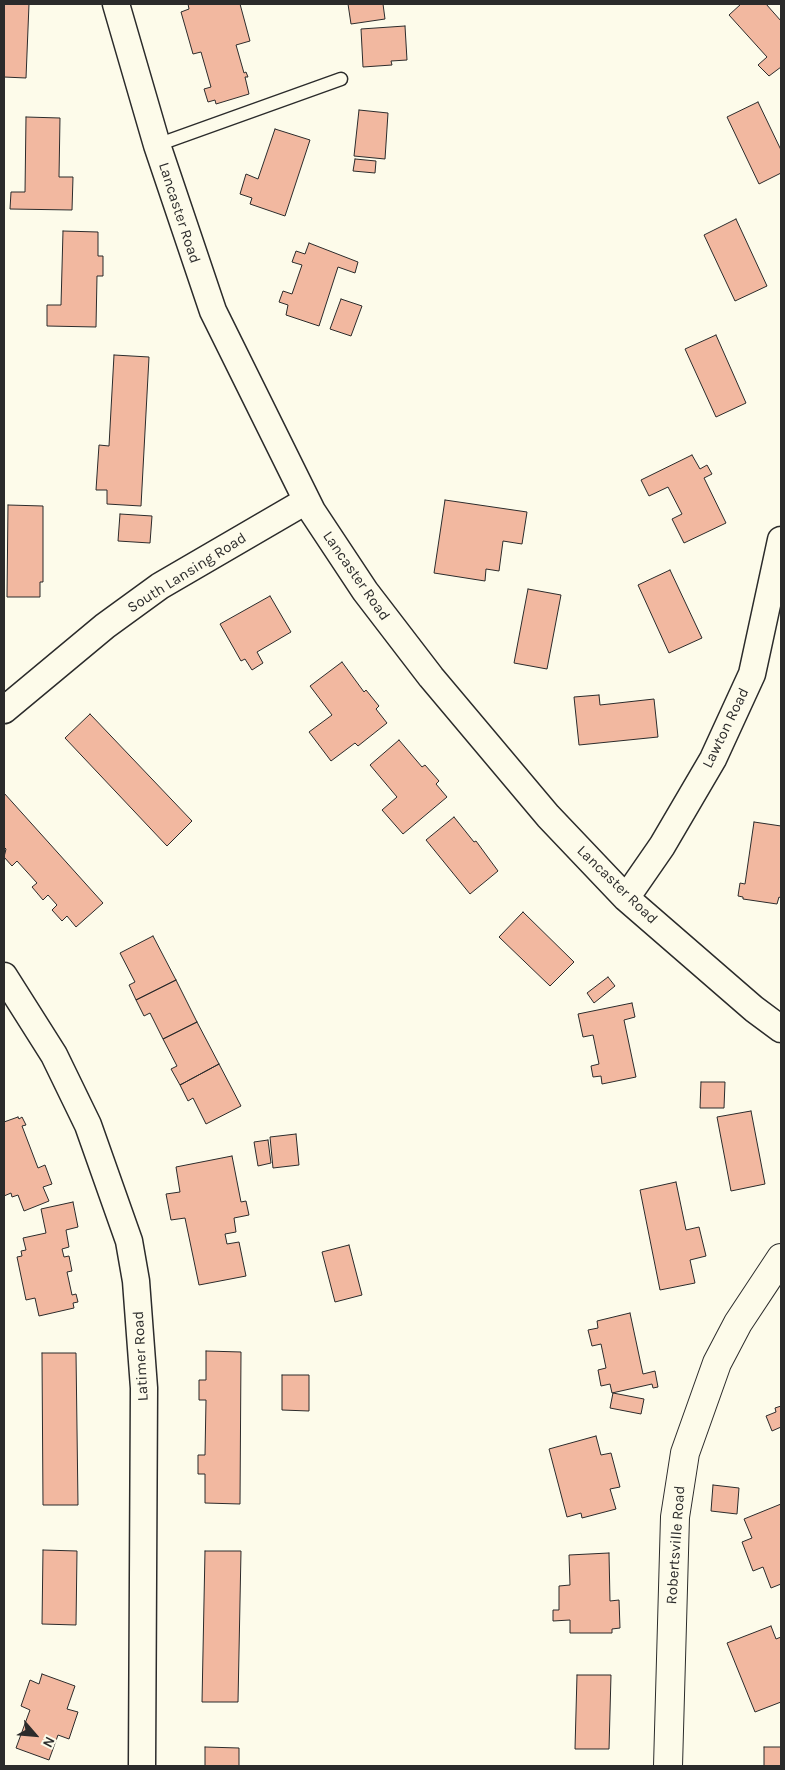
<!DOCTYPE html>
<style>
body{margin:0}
#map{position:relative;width:785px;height:1770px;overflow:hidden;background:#fdfbea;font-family:Karla,sans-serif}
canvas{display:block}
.frame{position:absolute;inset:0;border:5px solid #2b2b2b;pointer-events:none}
.north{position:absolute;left:10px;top:1710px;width:50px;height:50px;-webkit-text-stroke:4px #fdfbea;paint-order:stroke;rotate:117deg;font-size:14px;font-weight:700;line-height:20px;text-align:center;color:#2b2b2b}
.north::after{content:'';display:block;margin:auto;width:18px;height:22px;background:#2b2b2b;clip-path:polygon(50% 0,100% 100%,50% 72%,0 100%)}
</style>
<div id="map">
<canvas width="785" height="1770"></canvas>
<div class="frame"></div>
<div class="north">N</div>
</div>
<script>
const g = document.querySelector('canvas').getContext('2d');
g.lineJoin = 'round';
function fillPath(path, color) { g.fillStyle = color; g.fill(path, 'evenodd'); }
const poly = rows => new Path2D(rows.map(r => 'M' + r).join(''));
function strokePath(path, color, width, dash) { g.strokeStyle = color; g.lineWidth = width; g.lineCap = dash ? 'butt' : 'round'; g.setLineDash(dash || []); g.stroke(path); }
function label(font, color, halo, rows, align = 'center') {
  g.font = font + ' Karla,sans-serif'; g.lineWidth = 4; g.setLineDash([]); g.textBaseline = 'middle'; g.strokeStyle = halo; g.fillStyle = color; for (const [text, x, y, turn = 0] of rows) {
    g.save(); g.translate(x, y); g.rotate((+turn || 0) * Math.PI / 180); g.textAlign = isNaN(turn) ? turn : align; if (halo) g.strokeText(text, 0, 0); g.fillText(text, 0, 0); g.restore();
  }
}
const building = poly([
 [4,4,29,4,26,78,4,77,4,4],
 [188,4,240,4,250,41,236,45,244,73,246,72,248,77,245,77,249,94,216,104,215,100,208,102,204,89,211,87,201,52,193,54,181,12,189,9,188,4],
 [348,4,383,4,385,19,351,24,348,4],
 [741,4,766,4,781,21,781,67,769,76,758,65,767,57,729,15,741,4],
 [405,26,407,60,391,61,392,65,363,67,361,29,405,26],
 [758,102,781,150,781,173,759,184,727,117,758,102],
 [359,110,388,113,385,159,354,156,359,110],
 [26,117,60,118,59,177,73,177,72,210,10,209,11,192,25,192,26,117],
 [275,129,310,140,285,216,250,204,252,198,240,194,246,174,258,179,275,129],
 [355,159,376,161,375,173,353,171,355,159],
 [736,219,767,286,735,301,704,235,736,219],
 [63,231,98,232,98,256,103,256,103,276,97,276,96,327,47,326,47,305,61,305,63,231],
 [309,243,358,262,355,273,338,267,319,326,286,315,288,305,279,302,283,291,292,294,302,265,292,262,296,251,305,254,309,243],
 [341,299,362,306,351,336,330,329,341,299],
 [716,335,746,403,716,417,685,349,716,335],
 [114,355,149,357,141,506,107,504,107,490,96,490,99,445,109,446,114,355],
 [692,455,700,469,707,465,712,474,704,478,726,523,684,543,672,519,682,514,668,487,649,496,641,480,692,455],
 [445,500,527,512,522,544,503,541,499,571,486,569,485,581,434,573,445,500],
 [8,505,43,506,43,582,40,582,40,597,7,597,8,505],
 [120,514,152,516,150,543,118,541,120,514],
 [670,570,702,638,669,653,638,585,670,570],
 [528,589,561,595,547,669,514,663,528,589],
 [270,596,291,632,257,652,263,663,252,670,245,659,241,661,220,624,270,596],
 [342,662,364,692,366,690,379,706,376,709,387,723,358,746,355,743,331,761,309,732,332,715,310,686,342,662],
 [599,695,600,705,654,699,658,737,579,745,574,697,599,695],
 [90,714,192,821,167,846,65,738,90,714],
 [399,740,422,767,425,765,439,781,436,784,447,797,403,834,382,810,397,797,370,765,399,740],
 [4,793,103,903,76,927,67,916,62,921,52,910,57,905,48,895,43,900,32,887,37,883,17,861,12,866,4,857,6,849,4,847,4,793],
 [454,817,474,842,476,841,498,871,470,894,426,840,454,817],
 [754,822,781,826,781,898,779,897,777,904,743,899,743,897,738,896,740,883,745,884,754,822],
 [523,912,574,962,550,986,499,937,523,912],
 [153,936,176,980,136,1000,129,985,135,982,120,953,153,936],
 [608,977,615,986,594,1003,587,993,608,977],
 [176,980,197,1022,163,1039,150,1013,144,1016,136,1000,176,980],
 [632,1003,635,1017,624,1020,636,1077,602,1084,601,1076,593,1077,591,1066,599,1064,593,1035,583,1037,578,1014,632,1003],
 [197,1022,219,1064,180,1085,171,1069,177,1066,163,1039,197,1022],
 [219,1064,241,1106,206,1124,193,1098,188,1101,180,1085,219,1064],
 [701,1082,725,1082,724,1108,700,1108,701,1082],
 [751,1111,765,1184,731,1191,717,1117,751,1111],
 [18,1117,19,1119,22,1117,26,1125,22,1126,38,1168,45,1165,52,1184,43,1187,49,1201,24,1211,18,1195,12,1197,11,1193,4,1196,4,1122,18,1117],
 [296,1134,299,1165,273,1168,270,1137,296,1134],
 [268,1140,271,1163,258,1166,254,1142,268,1140],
 [232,1156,241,1202,246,1201,249,1215,234,1218,236,1232,225,1234,227,1244,239,1242,246,1276,199,1285,185,1218,171,1220,166,1194,180,1192,176,1167,232,1156],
 [676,1182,686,1230,699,1227,706,1256,690,1260,695,1283,660,1290,640,1190,676,1182],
 [73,1202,78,1227,66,1230,69,1247,62,1249,64,1257,69,1256,72,1271,67,1272,72,1295,76,1294,78,1302,73,1303,74,1308,39,1316,35,1298,26,1300,17,1257,22,1256,21,1251,26,1250,23,1238,46,1233,41,1209,73,1202],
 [349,1245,362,1295,335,1302,322,1252,349,1245],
 [630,1313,643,1374,655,1371,658,1387,653,1388,652,1384,612,1393,610,1384,601,1386,598,1370,606,1368,601,1344,592,1346,588,1330,598,1328,597,1321,630,1313],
 [206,1351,241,1352,240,1504,205,1503,205,1474,198,1474,198,1455,205,1455,206,1400,199,1400,199,1380,206,1380,206,1351],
 [42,1353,76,1353,78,1505,43,1505,42,1353],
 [282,1375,309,1375,309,1411,282,1410,282,1375],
 [613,1393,644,1399,641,1414,610,1408,613,1393],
 [781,1406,781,1427,772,1431,766,1416,776,1412,775,1408,781,1406],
 [596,1436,601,1455,611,1453,620,1487,610,1489,616,1509,582,1518,581,1513,567,1517,549,1449,596,1436],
 [713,1485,739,1488,737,1514,711,1511,713,1485],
 [781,1504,781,1584,771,1588,763,1567,753,1571,742,1542,752,1538,744,1519,781,1504],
 [43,1550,77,1551,76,1625,42,1624,43,1550],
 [205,1551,241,1551,238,1702,202,1702,205,1551],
 [609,1553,610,1601,619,1600,620,1628,612,1629,612,1633,570,1633,570,1620,553,1621,553,1610,559,1610,559,1586,570,1585,569,1555,609,1553],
 [771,1626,776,1639,781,1637,781,1702,755,1712,727,1643,771,1626],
 [42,1674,75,1686,67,1709,78,1712,69,1739,58,1735,49,1760,16,1748,30,1710,21,1706,30,1680,39,1684,42,1674],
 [577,1675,611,1675,609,1749,575,1749,577,1675],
 [205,1747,239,1748,239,1766,205,1766,205,1747],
 [764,1747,781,1747,781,1766,764,1766,764,1747]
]);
fillPath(building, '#f2b8a0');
strokePath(building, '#2b2b2b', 1);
const lane = poly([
 [157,145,341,79]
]);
const street = poly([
 [116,4,157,145,213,311,312,511,365,591,431,677,548,816,626,898,754,1009,781,1029],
 [4,710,105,626,160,586,306,501],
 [626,898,662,846,713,759,752,674,781,540],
 [4,976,54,1055,88,1125,129,1241,136,1281,144,1388,142,1766]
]);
const secondary = poly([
 [668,1766,675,1517,685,1453,717,1363,738,1323,781,1258]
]);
strokePath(lane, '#2b2b2b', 15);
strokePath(street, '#2b2b2b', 29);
strokePath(secondary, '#2b2b2b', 30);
strokePath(lane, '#fdfbea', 12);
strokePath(street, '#fdfbea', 26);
strokePath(secondary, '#fdfbea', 28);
label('15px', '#2b2b2b', '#fdfbea', [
 ["Lancaster Road",179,213,72],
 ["South Lansing Road",187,573,-32],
 ["Lancaster Road",356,576,55],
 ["Lawton Road",726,728,-64],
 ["Lancaster Road",617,885,44],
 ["Latimer Road",141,1356,-93],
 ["Robertsville Road",676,1545,-86]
]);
</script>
